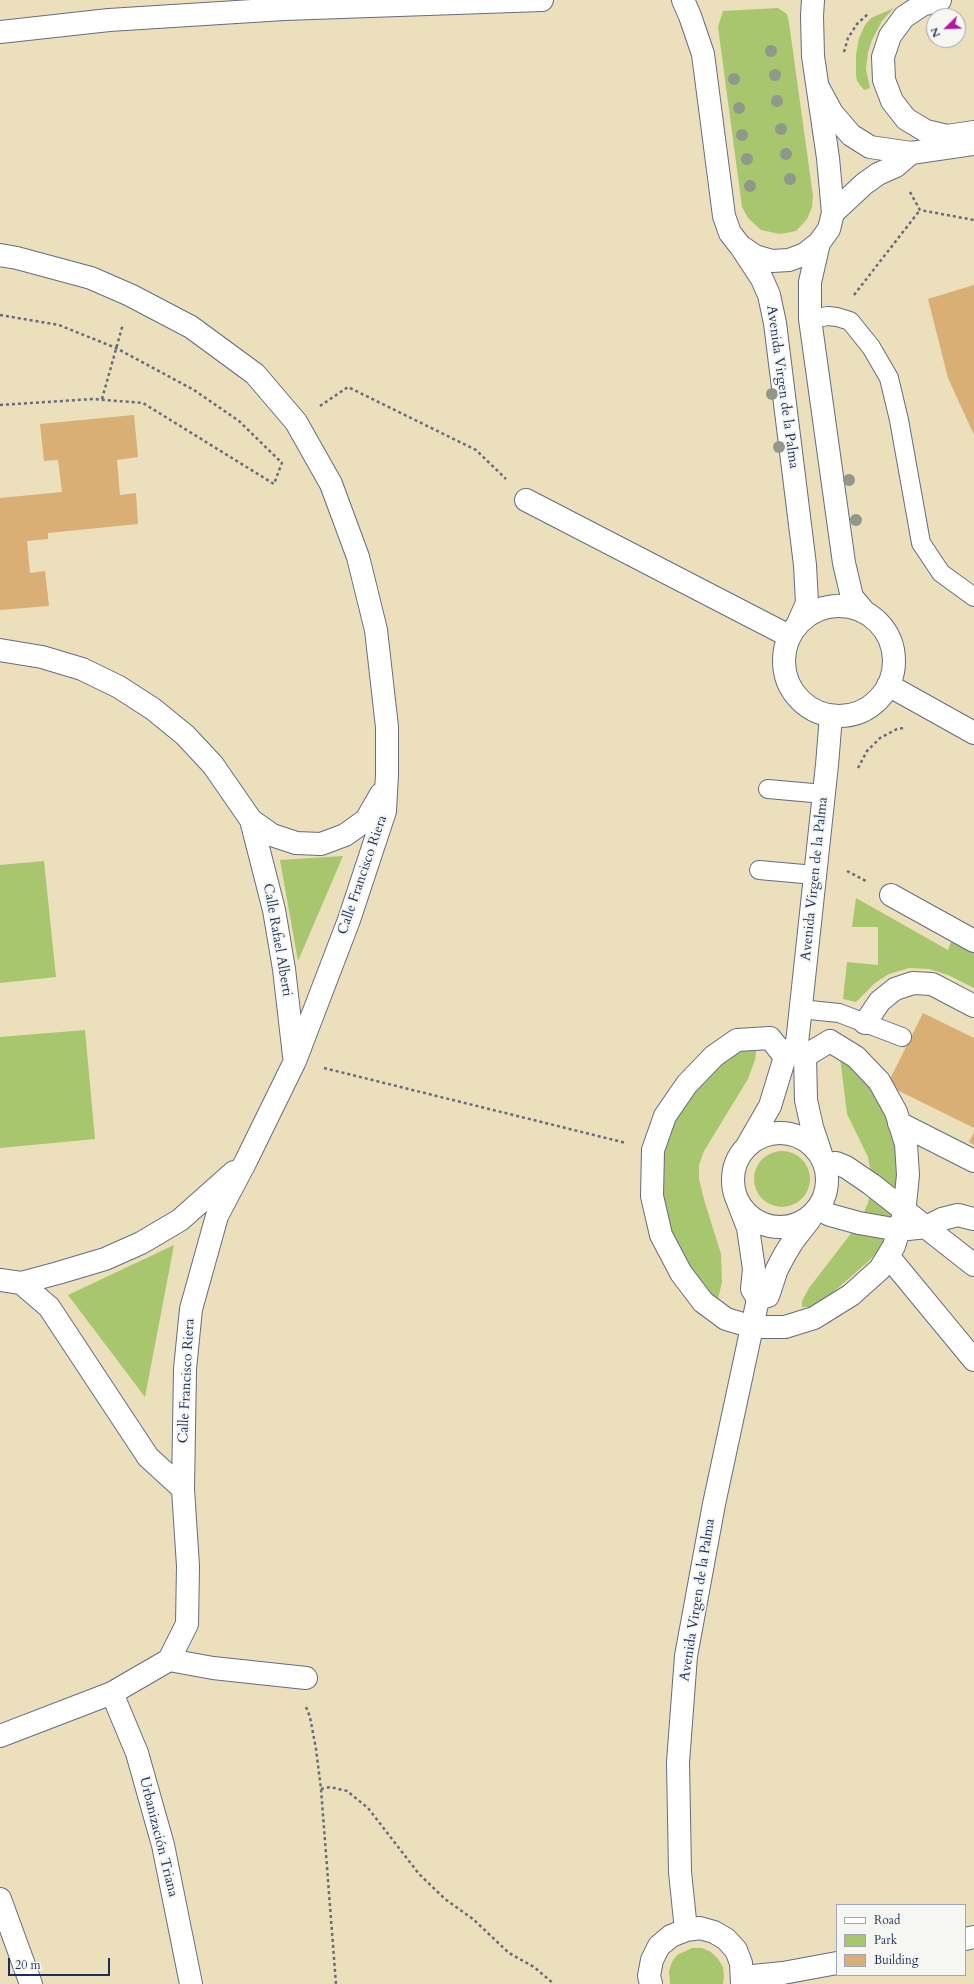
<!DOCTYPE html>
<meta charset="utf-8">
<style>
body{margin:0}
#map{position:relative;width:974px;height:1984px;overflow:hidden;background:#ebdfbc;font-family:Cardo,serif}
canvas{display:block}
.legend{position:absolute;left:836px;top:1904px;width:130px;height:72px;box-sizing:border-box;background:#f6f6f2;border:1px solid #9ea6b7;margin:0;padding:5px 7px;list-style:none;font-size:12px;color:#1b2f5e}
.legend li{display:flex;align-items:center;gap:8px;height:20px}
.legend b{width:20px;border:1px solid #9ea6b7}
.north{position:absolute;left:926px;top:8px;width:40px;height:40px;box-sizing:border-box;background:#f6f6f2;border:1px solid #9ea6b7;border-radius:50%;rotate:247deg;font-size:11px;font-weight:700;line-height:16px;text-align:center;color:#1b2f5e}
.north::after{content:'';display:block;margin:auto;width:14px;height:18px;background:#b5179e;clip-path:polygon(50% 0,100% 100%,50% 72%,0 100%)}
.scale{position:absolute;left:8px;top:1958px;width:102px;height:18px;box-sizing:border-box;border:2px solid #1b2f5e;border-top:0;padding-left:5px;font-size:12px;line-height:14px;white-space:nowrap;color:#1b2f5e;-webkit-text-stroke:3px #f6f6f2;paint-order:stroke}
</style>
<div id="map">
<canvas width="974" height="1984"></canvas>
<ul class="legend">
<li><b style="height:5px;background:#fff"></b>Road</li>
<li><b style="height:11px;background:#a8c66e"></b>Park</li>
<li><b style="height:11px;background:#d9af75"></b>Building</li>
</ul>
<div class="north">N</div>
<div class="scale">20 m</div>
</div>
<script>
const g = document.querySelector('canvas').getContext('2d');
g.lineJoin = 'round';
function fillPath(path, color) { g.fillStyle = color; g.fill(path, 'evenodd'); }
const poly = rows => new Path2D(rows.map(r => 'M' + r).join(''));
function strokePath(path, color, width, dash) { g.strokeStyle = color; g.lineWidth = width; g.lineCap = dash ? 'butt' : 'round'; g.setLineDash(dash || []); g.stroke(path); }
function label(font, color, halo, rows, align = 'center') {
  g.font = font + ' Cardo,serif'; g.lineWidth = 4; g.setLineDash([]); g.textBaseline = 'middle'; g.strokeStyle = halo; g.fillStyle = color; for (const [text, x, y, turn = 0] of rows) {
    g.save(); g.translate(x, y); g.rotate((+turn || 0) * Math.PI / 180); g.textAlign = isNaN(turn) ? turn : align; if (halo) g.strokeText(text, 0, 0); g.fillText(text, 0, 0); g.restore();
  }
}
fillPath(poly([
 [778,8,787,14,789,23,813,196,812,207,807,219,796,231,780,234,761,230,748,218,742,207,718,27,723,11],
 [894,8,882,21,872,40,868,52,866,69,870,88,864,90,857,81,856,75,856,55,859,38,865,25,871,18],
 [343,856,298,961,280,860],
 [44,861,56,977,0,983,0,865],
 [856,898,948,950,952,939,974,948,974,988,948,975,929,969,909,968,889,974,875,983,856,1002,843,999,847,962,878,965,878,927,852,927],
 [85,1030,95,1139,0,1148,0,1037],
 [757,1043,755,1060,748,1079,704,1151,699,1165,699,1179,705,1203,721,1254,722,1282,718,1299,710,1295,695,1280,666,1224,662,1196,663,1162,668,1134,680,1107,731,1053],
 [840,1057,849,1062,878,1096,897,1143,900,1195,886,1242,870,1260,823,1301,812,1307,802,1307,802,1301,809,1288,859,1223,868,1203,872,1180,868,1157,847,1114],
 '754 1179a28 28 0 1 1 56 0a28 28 0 1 1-56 0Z',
 [174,1245,145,1397,68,1295],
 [692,1948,702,1948,711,1952,718,1959,723,1967,724,1976,723,1984,670,1984,669,1971,672,1962,677,1955]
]), '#a8c66e');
fillPath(poly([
 [974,285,974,435,948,378,928,299],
 [134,415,138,457,117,460,120,495,136,493,138,524,48,533,48,539,27,541,30,573,45,571,49,606,0,610,0,498,62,492,58,460,44,461,40,424],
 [923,1013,974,1038,974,1128,887,1085],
 [974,1132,974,1145,969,1142]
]), '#d9af75');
const lane = poly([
 [810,319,828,316,837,317,850,321,871,347,889,378,899,420,921,543,941,573,974,597],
 [768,789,824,794],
 [759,870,815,875],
 [800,1009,839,1013,902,1037]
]);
const street = poly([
 [818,87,832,113,851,135,870,147,911,153,974,144],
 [833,213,864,184,878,174,896,166,911,153],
 [0,255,17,258,91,278,130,295,191,327,255,374,296,422,331,484,358,557,376,630,387,727,387,774,385,811,349,920,295,1061,246,1161,217,1216,191,1309,185,1369,183,1489,188,1566,187,1624,169,1660,112,1693,0,1736],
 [526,500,789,636],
 [0,650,42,657,82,669,119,687,153,709,185,735,213,765,251,820,272,835,296,843,321,844,345,835,366,820,381,794],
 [251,820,274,910,284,969,294,1056],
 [891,895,974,941],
 [865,1023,880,1001,895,989,913,983,932,984,974,1006],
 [785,1057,770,1038,737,1040,714,1056,687,1084,665,1116,653,1150,652,1196,661,1235,681,1273,703,1302,726,1319,753,1327,785,1327,814,1318,851,1295,880,1269,894,1246,904,1214,908,1175,906,1144,896,1112,879,1081,856,1057,830,1041,805,1056],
 [899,1123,974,1161],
 [825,1164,836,1163,846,1167,871,1184,974,1265],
 [818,1209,830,1215,859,1223,899,1230,926,1227,942,1219,958,1215,974,1219],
 [888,1256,974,1360],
 [0,1280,21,1283,58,1273,105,1259,141,1243,180,1220,234,1172],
 [21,1283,49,1307,148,1457,183,1489],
 [169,1660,213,1668,306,1678],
 [112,1693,137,1753,163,1845,191,1984],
 [0,1899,31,1984],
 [965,1939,974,1937],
 [743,1977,783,1973,837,1963]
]);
const secondary = poly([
 [683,0,690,16,703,54,724,216,730,233,741,247,762,279,769,295,775,323,805,565,807,603,799,621],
 [813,0,812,16,813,56,828,158,833,213,829,229,819,243,810,282,810,319,844,563,852,597,863,610],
 [742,247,755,256,772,261,789,260,805,254,819,243],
 '784 661a55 55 0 1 1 110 0a55 55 0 1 1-110 0Z',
 [888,685,974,733],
 [797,1043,805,1056,806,1100,812,1127,821,1154],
 '733 1180a47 47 0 1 1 94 0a47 47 0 1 1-94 0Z',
 [747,1146,770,1106,785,1057,797,1043,827,765,831,716],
 [758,1299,768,1296,777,1269,785,1254,793,1241,810,1219],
 [686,1930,680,1872,678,1762,686,1656,714,1504,758,1299,752,1289,754,1269,748,1228,738,1202],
 [651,1984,649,1976,652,1960,659,1946,671,1936,686,1930,700,1928,714,1932,726,1939,736,1950,741,1963,742,1984]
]);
const highway = poly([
 [940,0,922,5,904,17,890,36,883,57,884,80,892,101,906,119,926,131,947,136,974,132],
 [0,32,109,20,284,9,542,0]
]);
strokePath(lane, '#646d7f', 20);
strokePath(street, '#646d7f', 24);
strokePath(secondary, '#646d7f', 24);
strokePath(highway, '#646d7f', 24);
strokePath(poly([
 [844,52,848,38,857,24,869,13],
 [910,192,920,210,974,220],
 [854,295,920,210],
 [0,315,59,325,116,348,194,390,239,421,282,463],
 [102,399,123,324],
 [0,405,93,399,143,403,274,484,283,460],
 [320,406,348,387,476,450,506,479],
 [858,768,867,751,880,738,897,729,904,728],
 [847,871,866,881],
 [324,1068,626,1143],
 [306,1707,310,1717,316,1749,321,1789,336,1984],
 [321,1789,330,1787,347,1791,368,1808,419,1874,445,1899,473,1919,509,1953,534,1967,554,1984]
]), '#646d7f', 2.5, [3, 3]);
strokePath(lane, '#fff', 18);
strokePath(street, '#fff', 22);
strokePath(secondary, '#fff', 22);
strokePath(highway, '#fff', 22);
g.fillStyle = '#90978b';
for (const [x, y] of [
 [771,51],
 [775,75],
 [734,79],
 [777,101],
 [739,108],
 [781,129],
 [742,135],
 [786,154],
 [747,159],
 [790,179],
 [750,186],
 [772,394],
 [779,447],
 [849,480],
 [856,520]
]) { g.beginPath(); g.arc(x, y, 6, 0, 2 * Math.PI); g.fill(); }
label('14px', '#1b2f5e', '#f6f6f2', [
 ["Avenida Virgen de la Palma",782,387,82],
 ["Calle Francisco Riera",363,875,-71],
 ["Avenida Virgen de la Palma",815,879,-84],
 ["Calle Rafael Alberti",277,940,80],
 ["Calle Francisco Riera",187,1381,-87],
 ["Avenida Virgen de la Palma",698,1600,-81],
 ["Urbanización Triana",158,1837,76]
]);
</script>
